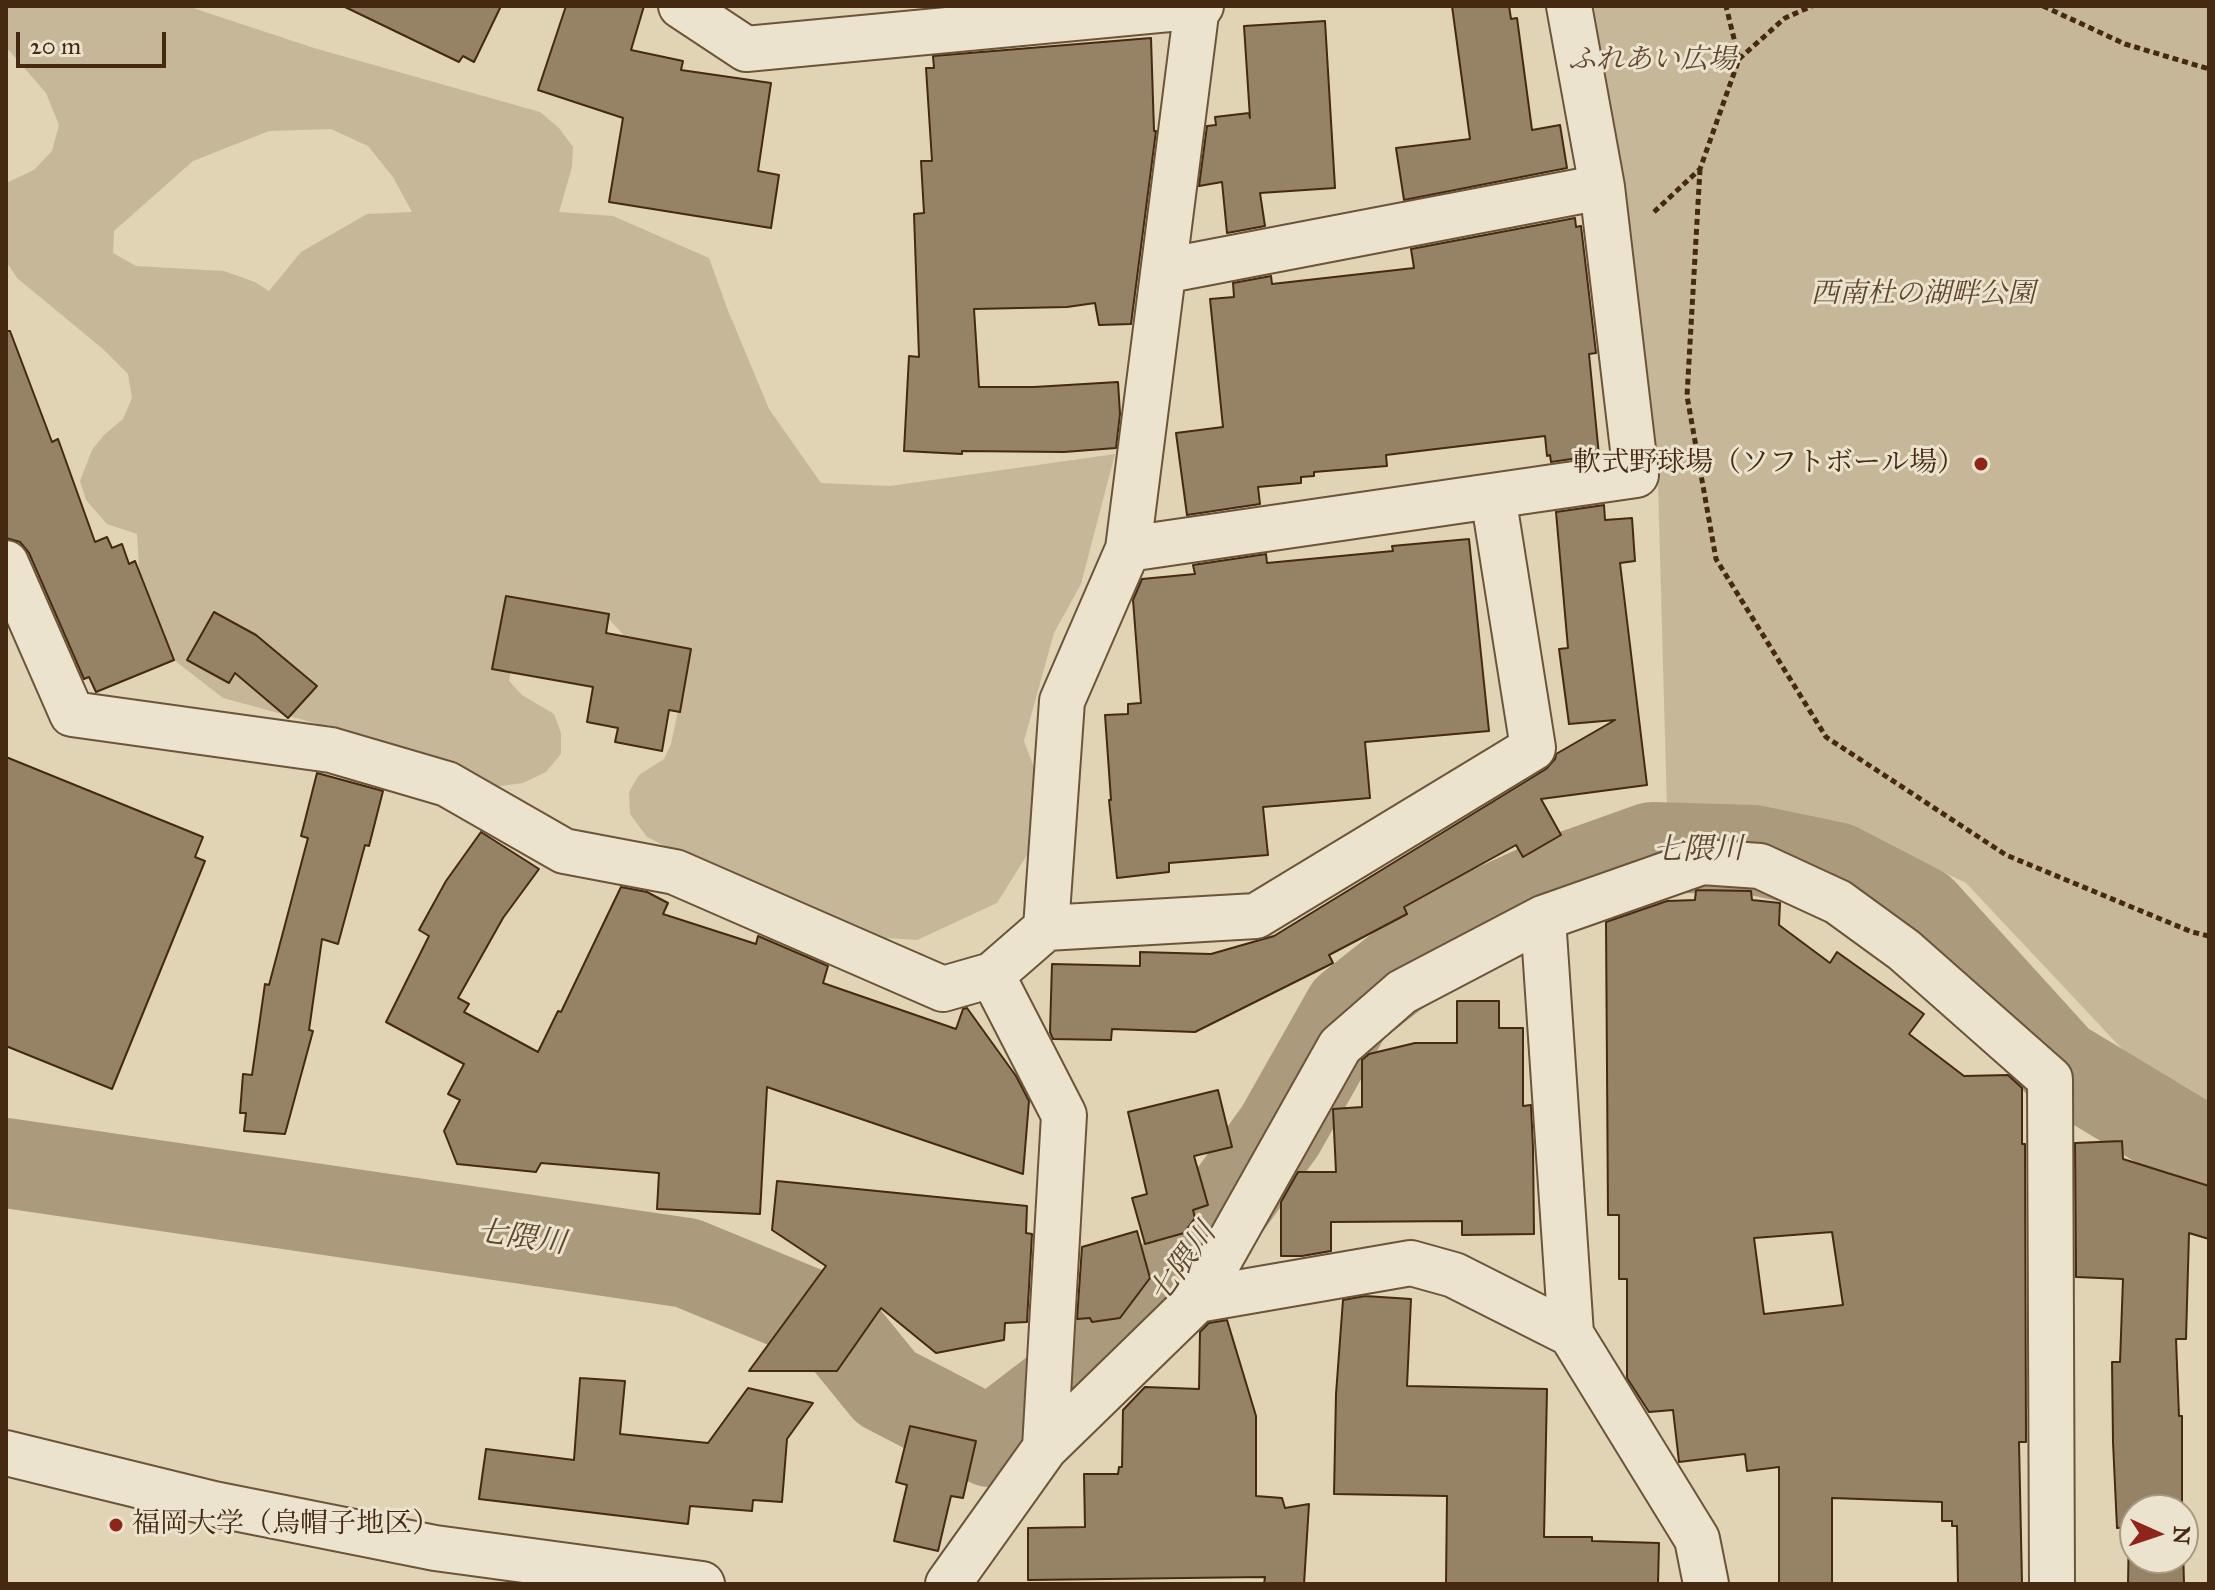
<!DOCTYPE html>
<meta charset="utf-8">
<style>
body{margin:0}
#map{position:relative;width:2215px;height:1590px;overflow:hidden;background:#e0d4b4;font-family:"IM FELL Great Primer",serif}
canvas{display:block}
.frame{position:absolute;inset:0;border:8px solid #452910;pointer-events:none}
.north{position:absolute;left:2119px;top:1494px;width:80px;height:80px;box-sizing:border-box;background:#ebe3ce;border:2px solid #a99982;border-radius:50%;rotate:93deg;font-size:22px;font-weight:700;line-height:32px;text-align:center;color:#452910}
.north::after{content:'';display:block;margin:auto;width:28px;height:36px;background:#8f2418;clip-path:polygon(50% 0,100% 100%,50% 72%,0 100%)}
.scale{position:absolute;left:16px;top:32px;width:150px;height:36px;box-sizing:border-box;border:4px solid #452910;border-top:0;padding-left:10px;font-size:24px;line-height:28px;white-space:nowrap;color:#452910;-webkit-text-stroke:6px #ebe3ce;paint-order:stroke}
</style>
<div id="map">
<canvas width="2215" height="1590"></canvas>
<div class="frame"></div>
<div class="north">N</div>
<div class="scale">20 m</div>
</div>
<script>
const g = document.querySelector('canvas').getContext('2d');
g.lineJoin = 'round';
function fillPath(path, color) { g.fillStyle = color; g.fill(path, 'evenodd'); }
const poly = rows => new Path2D(rows.map(r => 'M' + r).join(''));
function strokePath(path, color, width, dash) { g.strokeStyle = color; g.lineWidth = width; g.lineCap = dash ? 'butt' : 'round'; g.setLineDash(dash || []); g.stroke(path); }
function label(font, color, halo, rows, align = 'center') {
  g.font = font + ' "IM FELL Great Primer","Noto Serif JP",serif'; g.lineWidth = 6; g.setLineDash([]); g.textBaseline = 'middle'; g.strokeStyle = halo; g.fillStyle = color; for (const [text, x, y, turn = 0] of rows) {
    g.save(); g.translate(x, y); g.rotate((+turn || 0) * Math.PI / 180); g.textAlign = isNaN(turn) ? turn : align; if (halo) g.strokeText(text, 0, 0); g.fillText(text, 0, 0); g.restore();
  }
}
fillPath(poly([
 [6,6,187,6,314,48,540,112,559,128,573,147,572,167,559,212,613,216,709,258,727,308,769,409,821,483,890,486,1115,454,1081,584,1054,633,1024,741,1052,815,997,903,917,940,854,936,779,903,647,837,630,814,629,792,639,775,664,759,671,744,679,706,672,687,605,615,586,609,562,609,515,645,509,681,522,695,554,714,561,733,561,754,546,772,523,783,486,788,355,734,223,698,143,636,137,534,107,524,86,500,80,481,92,450,104,435,123,419,132,398,128,374,103,349,17,278,6,261,6,183,34,170,52,151,59,125,46,93,6,47],
 [331,129,368,146,393,177,412,212,367,214,301,252,269,291,255,282,224,271,136,266,113,253,114,231,193,161,269,131],
 [1588,6,2209,6,2209,1103,2125,1052,1966,883,1837,821,1667,809,1658,484,1624,211]
]), '#c6b798');
strokePath(poly([
 [6,1163,687,1263,833,1323,886,1388,990,1442,1135,1331,1280,1131,1349,1009,1449,930,1554,882,1652,847,1754,850,1836,867,1921,911,2060,1064,2209,1154]
]), '#ab9a7c', 90);
const building = poly([
 [343,6,501,6,474,62,463,56,459,62,343,6],
 [566,6,644,6,631,50,683,61,681,70,771,83,758,171,779,175,771,228,609,202,623,118,538,90,566,6],
 [1452,6,1509,6,1511,19,1517,18,1532,130,1560,125,1567,168,1404,200,1396,148,1470,139,1452,6],
 [1325,21,1335,188,1260,193,1265,226,1227,233,1222,182,1199,186,1207,126,1216,125,1215,117,1249,113,1250,118,1244,26,1325,21],
 [1151,38,1154,131,1156,131,1131,324,1099,325,1095,303,1067,307,974,309,979,387,1034,387,1118,382,1120,414,1116,448,1064,452,962,451,962,454,904,451,909,356,919,357,914,214,924,213,921,161,932,161,926,68,934,68,933,56,1151,38],
 [1575,218,1576,227,1581,226,1596,353,1589,354,1599,455,1551,462,1550,455,1547,456,1545,436,1386,455,1387,466,1314,472,1314,476,1301,477,1301,483,1258,487,1260,504,1187,515,1176,433,1223,427,1210,299,1234,297,1233,283,1271,276,1272,284,1414,268,1411,249,1575,218],
 [6,331,10,331,52,442,58,439,95,542,107,537,112,548,122,544,129,564,135,561,174,660,96,692,89,677,84,679,29,553,20,542,6,538,6,331],
 [1604,505,1605,520,1632,518,1635,561,1620,563,1647,785,1541,799,1561,835,1523,857,1516,845,1404,907,1407,914,1329,955,1333,963,1195,1032,1112,1029,1111,1040,1053,1039,1050,1032,1052,964,1140,966,1140,952,1211,954,1274,936,1546,769,1555,759,1556,754,1615,720,1569,724,1559,649,1568,648,1556,512,1604,505],
 [1469,539,1489,731,1365,742,1370,798,1263,807,1268,855,1169,863,1169,872,1117,878,1109,800,1111,800,1105,715,1128,714,1128,704,1141,703,1133,600,1142,579,1195,574,1193,565,1266,554,1267,563,1393,551,1392,546,1469,539],
 [506,596,609,614,606,633,691,649,680,712,669,710,662,751,615,742,618,728,587,722,593,687,492,669,506,596],
 [214,612,256,635,317,686,288,718,235,673,229,683,187,660,214,612],
 [6,757,203,837,195,857,205,861,112,1089,6,1046,6,757],
 [317,773,383,791,369,846,365,845,338,944,322,939,309,1030,313,1031,285,1134,244,1131,246,1113,240,1113,243,1074,252,1075,265,984,269,985,308,838,301,836,317,773],
 [481,832,539,869,503,918,458,998,469,1004,464,1012,538,1052,558,1011,561,1012,621,887,647,892,668,903,663,914,756,944,758,936,828,966,823,983,956,1029,963,1009,967,1008,1016,1076,1029,1101,1023,1174,767,1087,760,1214,657,1209,659,1173,541,1163,536,1172,457,1164,444,1131,460,1100,448,1094,464,1064,386,1022,429,936,419,930,446,881,481,832],
 [1696,890,1751,891,1752,900,1780,903,1779,925,1830,963,1837,952,1924,1014,1909,1034,1964,1076,2008,1075,2022,1088,2022,1144,2025,1144,2026,1442,2019,1442,2022,1584,1958,1584,1957,1526,1952,1526,1952,1521,1942,1521,1942,1502,1832,1498,1832,1584,1779,1584,1779,1467,1747,1471,1745,1454,1679,1462,1673,1410,1649,1412,1627,1378,1627,1279,1619,1279,1619,1215,1608,1215,1606,922,1667,901,1695,900,1696,890],
 [1832,1232,1843,1305,1764,1314,1754,1238,1832,1232],
 [1457,1001,1499,1001,1499,1028,1523,1028,1523,1106,1531,1105,1533,1148,1534,1234,1462,1235,1462,1221,1331,1222,1331,1251,1302,1256,1281,1256,1281,1202,1298,1172,1336,1172,1333,1109,1362,1107,1362,1060,1369,1054,1415,1043,1457,1043,1457,1001],
 [1218,1090,1232,1147,1194,1156,1208,1205,1193,1210,1195,1218,1184,1233,1145,1244,1132,1198,1147,1194,1128,1112,1218,1090],
 [2122,1141,2123,1159,2209,1186,2209,1239,2189,1233,2186,1339,2176,1339,2179,1416,2182,1416,2182,1510,2135,1510,2135,1558,2183,1558,2183,1546,2184,1584,2128,1584,2129,1527,2117,1528,2113,1442,2112,1362,2120,1362,2123,1279,2076,1277,2075,1143,2122,1141],
 [777,1181,1027,1206,1026,1233,1032,1234,1027,1322,1005,1323,1004,1340,936,1353,881,1308,837,1371,749,1371,826,1266,772,1230,777,1181],
 [1137,1231,1150,1278,1120,1318,1092,1322,1090,1318,1077,1319,1082,1247,1137,1231],
 [1365,1296,1411,1299,1407,1386,1547,1389,1544,1537,1592,1537,1592,1541,1659,1543,1658,1584,1446,1584,1447,1496,1334,1494,1336,1394,1343,1300,1365,1296],
 [1227,1320,1256,1416,1256,1496,1282,1498,1285,1508,1309,1504,1304,1584,1264,1584,1265,1577,1028,1580,1028,1528,1085,1527,1084,1474,1118,1474,1119,1467,1122,1467,1123,1410,1145,1387,1199,1389,1200,1332,1209,1323,1227,1320],
 [580,1378,625,1381,620,1434,708,1443,748,1388,813,1403,787,1439,782,1502,753,1500,752,1511,690,1506,688,1524,479,1499,486,1449,574,1460,580,1378],
 [910,1426,976,1441,963,1498,951,1496,938,1551,894,1541,907,1485,896,1482,910,1426]
]);
fillPath(building, '#968265');
strokePath(building, '#452910', 2);
const minor = poly([
 [681,6,746,49,1201,6],
 [1164,271,1602,187],
 [1128,549,1636,475,1602,187,1569,6],
 [6,563,72,714,331,750,447,784,564,851,675,872,943,989,992,975],
 [1543,918,1571,1334,1697,1539,1706,1584],
 [1046,928,1256,916,1533,748,1493,496],
 [1197,1300,1340,1046,1402,992,1543,918,1702,862,1760,866,1838,902,1904,950,2050,1079,2052,1584],
 [1045,1448,1064,1115,992,975,1046,928,1062,701,1128,549,1197,6],
 [6,1453,214,1504,435,1548,702,1584],
 [948,1584,1045,1448,1197,1300,1411,1263,1454,1275,1571,1334]
]);
strokePath(minor, '#6c5439', 48);
strokePath(poly([
 [2043,6,2125,44,2209,69],
 [1739,59,1785,18,1812,6],
 [1700,169,1687,396,1716,559,1826,737,2006,855,2192,932,2209,936],
 [1654,212,1700,169,1739,59,1726,6]
]), '#452910', 5, [6, 4]);
strokePath(minor, '#ebe3ce', 44);
for (const [x, y, r, color] of [
 [1981,464,8,"#8f2418"],
 [116,1525,8,"#8f2418"]
]) { const dot = new Path2D(); dot.arc(x, y, r, 0, 2 * Math.PI); g.fillStyle = color; g.fill(dot); strokePath(dot, '#ebe3ce', 3); }
label('italic 28px', '#5f452b', '#ebe3ce', [
 ["ふれあい広場",1652,61],
 ["西南杜の湖畔公園",1923,295]
]);
label('28px', '#452910', '#ebe3ce', [
 ["軟式野球場（ソフトボール場）",1965,464],
 ["福岡大学（烏帽子地区）",132,1525,"left"]
], 'right');
label('italic 30px', '#5e452b', '#ebe3ce', [
 ["七隈川",1698,851,-1],
 ["七隈川",521,1239,8],
 ["七隈川",1184,1264,-54]
]);
</script>
